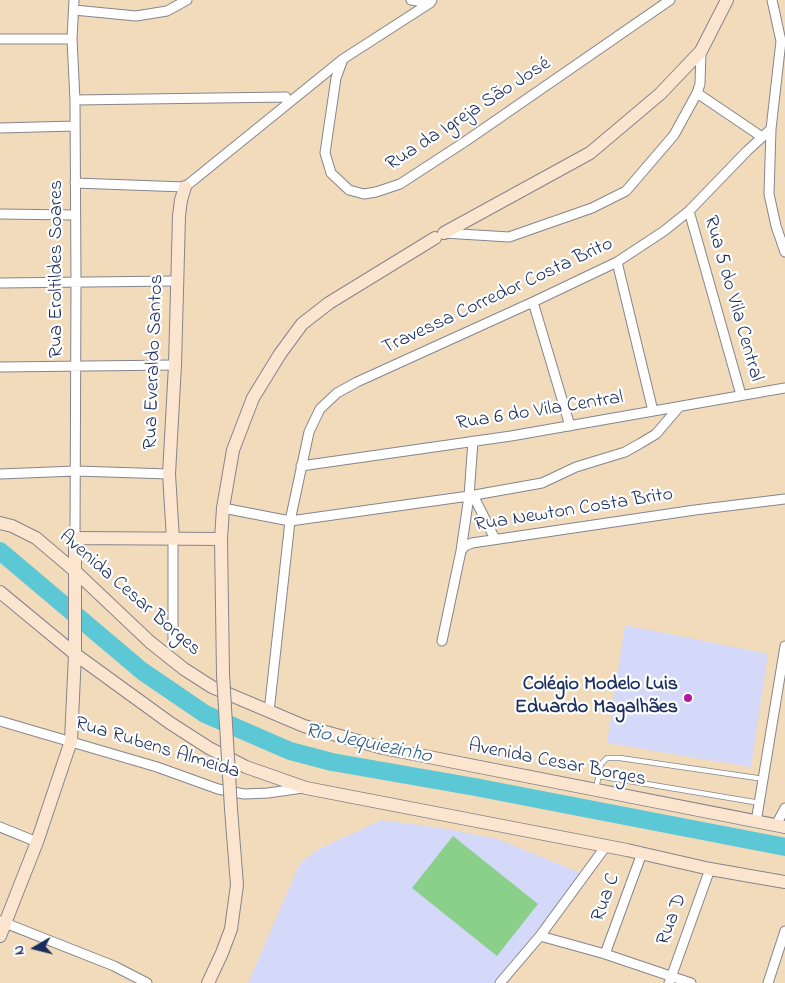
<!DOCTYPE html>
<meta charset="utf-8">
<style>
body{margin:0}
#map{position:relative;width:785px;height:983px;overflow:hidden;background:#f1dbba;font-family:"Indie Flower",sans-serif}
canvas{display:block}
.north{position:absolute;left:10px;top:923px;width:50px;height:50px;-webkit-text-stroke:4px #fff;paint-order:stroke;rotate:262deg;font-size:14px;font-weight:700;line-height:20px;text-align:center;color:#1b2f5e}
.north::after{content:'';display:block;margin:auto;width:18px;height:22px;background:#1b2f5e;clip-path:polygon(50% 0,100% 100%,50% 72%,0 100%)}
</style>
<div id="map">
<canvas width="785" height="983"></canvas>
<div class="north">N</div>
</div>
<script>
const g = document.querySelector('canvas').getContext('2d');
g.lineJoin = 'round';
function fillPath(path, color) { g.fillStyle = color; g.fill(path, 'evenodd'); }
const poly = rows => new Path2D(rows.map(r => 'M' + r).join(''));
function strokePath(path, color, width, dash) { g.strokeStyle = color; g.lineWidth = width; g.lineCap = dash ? 'butt' : 'round'; g.setLineDash(dash || []); g.stroke(path); }
function label(font, color, halo, rows, align = 'center') {
  g.font = font + ' "Indie Flower",sans-serif'; g.lineWidth = 4.5; g.setLineDash([]); g.textBaseline = 'middle'; g.strokeStyle = halo; g.fillStyle = color; for (const [text, x, y, turn = 0] of rows) {
    g.save(); g.translate(x, y); g.rotate((+turn || 0) * Math.PI / 180); g.textAlign = isNaN(turn) ? turn : align; if (halo) g.strokeText(text, 0, 0); g.fillText(text, 0, 0); g.restore();
  }
}
fillPath(poly([
 [625,625,768,654,751,767,607,743],
 [381,820,441,828,498,839,583,874,494,983,248,983,300,863,317,850]
]), '#d4d8f9');
fillPath(poly([
 [453,836,538,904,497,956,412,888]
]), '#8ad08b');
strokePath(poly([
 [0,551,142,671,205,714,290,751,332,762,475,787,785,847]
]), '#5cc7d5', 18);
const lane = poly([
 [599,776,760,803],
 [596,789,601,764,607,758,620,758,764,779]
]);
const street = poly([
 [74,0,72,39,75,100,76,283,75,538],
 [411,0,430,3],
 [772,0,781,41,771,129,769,194,776,226,785,252],
 [74,10,136,16,167,11,187,0],
 [0,39,72,39],
 [343,59,336,78,325,153,331,173,349,190,364,194,376,192,400,184,466,141,670,0],
 [697,93,762,137],
 [75,100,286,97],
 [0,128,75,126],
 [75,183,185,187,343,59,430,3,432,0],
 [689,211,741,395],
 [0,214,75,215],
 [444,233,509,237,592,208,626,191,674,135,697,93,700,84,701,51],
 [617,262,653,411],
 [0,283,176,281],
 [533,302,570,426],
 [0,367,175,365],
 [301,466,511,436,785,388],
 [0,474,76,471,169,474],
 [473,495,495,539],
 [223,508,290,521,469,496,542,483,576,467,625,452,641,443,656,434,679,407],
 [173,539,173,643],
 [461,551,469,496,473,441],
 [442,641,461,551,465,546,472,543,695,510,785,499],
 [269,712,290,521,309,432,320,409,337,393,357,382,533,302,617,262,664,231,689,211,747,151,771,129],
 [0,721,157,767,218,789,244,794,268,793,303,788],
 [756,822,785,646],
 [776,825,785,808],
 [0,827,37,842],
 [0,921,114,966,147,983],
 [540,936,605,954,691,983],
 [605,954,642,853],
 [500,983,540,936,606,846],
 [669,983,710,869],
 [768,983,785,931]
]);
const secondary = poly([
 [444,233,590,153,660,94,701,51,727,0],
 [0,523,12,526,36,538,75,571,150,642,184,669,212,687,304,726,383,748,785,827],
 [173,539,169,474,175,365,179,216,181,200,185,187],
 [0,592,75,654,170,723,209,748,246,767,306,788,627,850,710,869,785,882],
 [223,674,221,539,223,508,233,450,253,398,280,354,302,324,329,303,435,238],
 [0,936,37,842,71,741,75,654,75,538,221,539],
 [208,983,222,953,231,929,237,885,231,809]
]);
strokePath(lane, '#86858c', 6);
strokePath(street, '#86858c', 11);
strokePath(secondary, '#86858c', 14);
strokePath(lane, '#fff', 4.5);
strokePath(street, '#fff', 9);
strokePath(secondary, '#fce5cf', 12);
const secondaryBridge = poly([
 [223,674,231,809]
]);
strokePath(secondaryBridge, '#86858c', 14, []);
strokePath(secondaryBridge, '#fce5cf', 12);
for (const [x, y, r, color] of [
 [688,698,5,"#b5179e"]
]) { const dot = new Path2D(); dot.arc(x, y, r, 0, 2 * Math.PI); g.fillStyle = color; g.fill(dot); strokePath(dot, '#fff', 2); }
label('20px', '#1b2f5e', '#fff', [
 ["Rua da Igreja São José",469,115,-33],
 ["Rua Eroltildes Soares",58,269,-90],
 ["Travessa Corredor Costa Brito",498,297,-25],
 ["Rua 5 do Vila Central",732,299,74],
 ["Rua Everaldo Santos",155,362,-88],
 ["Rua 6 do Vila Central",540,412,-9],
 ["Rua Newton Costa Brito",574,511,-9],
 ["Avenida Cesar Borges",129,594,41],
 ["Rua Rubens Almeida",157,749,17],
 ["Avenida Cesar Borges",557,764,11],
 ["Rua C",607,898,-70],
 ["Rua D",673,920,-70]
]);
label('bold 20px', '#1b2f5e', '#fff', [
 ["Colégio Modelo Luis",678,686],
 ["Eduardo Magalhães",678,709]
], 'right');
label('italic 21px', '#2e5d82', '#fff', [
 ["Rio Jequiezinho",368,745,12]
]);
</script>
